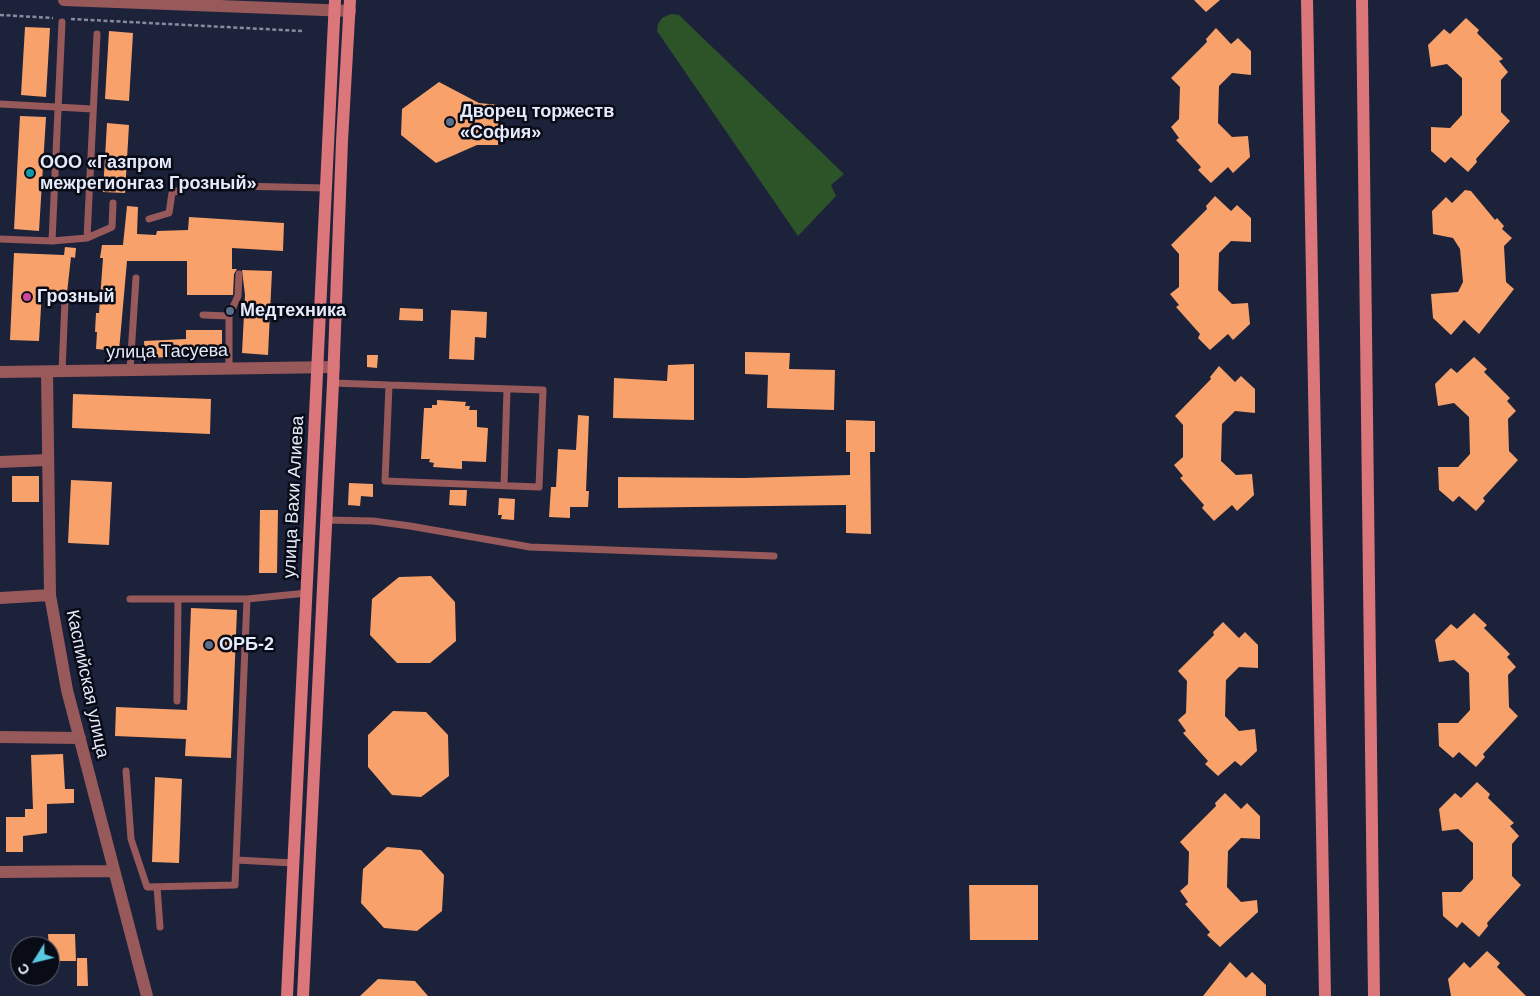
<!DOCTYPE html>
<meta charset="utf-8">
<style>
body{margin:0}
#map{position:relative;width:1540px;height:996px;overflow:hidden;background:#1c2239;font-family:Helvetica,sans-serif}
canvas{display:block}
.north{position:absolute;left:10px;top:936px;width:50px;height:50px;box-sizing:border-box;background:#090c17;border:1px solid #616572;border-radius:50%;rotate:234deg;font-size:14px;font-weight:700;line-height:20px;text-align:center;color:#e5ebfb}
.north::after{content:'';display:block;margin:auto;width:18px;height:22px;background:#58c9e3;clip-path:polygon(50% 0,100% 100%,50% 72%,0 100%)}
</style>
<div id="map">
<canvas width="1540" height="996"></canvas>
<div class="north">С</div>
</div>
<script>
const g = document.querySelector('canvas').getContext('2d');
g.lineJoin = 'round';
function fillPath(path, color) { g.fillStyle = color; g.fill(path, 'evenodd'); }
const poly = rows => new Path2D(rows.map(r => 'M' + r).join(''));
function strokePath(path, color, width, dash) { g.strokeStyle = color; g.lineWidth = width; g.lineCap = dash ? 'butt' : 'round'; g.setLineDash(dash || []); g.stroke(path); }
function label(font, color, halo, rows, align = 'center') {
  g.font = font + ' Helvetica,sans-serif'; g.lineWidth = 5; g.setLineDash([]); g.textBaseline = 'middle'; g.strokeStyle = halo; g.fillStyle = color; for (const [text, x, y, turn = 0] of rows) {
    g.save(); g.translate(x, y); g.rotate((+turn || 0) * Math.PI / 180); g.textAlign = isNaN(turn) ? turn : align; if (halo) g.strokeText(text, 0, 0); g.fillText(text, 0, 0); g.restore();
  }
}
fillPath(poly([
 [671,14,679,15,844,174,831,185,836,196,798,236,657,31,658,24,662,18]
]), '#2d5429');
fillPath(poly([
 [1194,0,1220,0,1206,12],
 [1466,18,1479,30,1477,33,1503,59,1499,61,1508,72,1501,80,1501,112,1510,121,1476,159,1477,162,1468,172,1451,157,1445,163,1431,151,1431,127,1450,128,1462,115,1462,78,1447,64,1431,67,1428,45,1444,29,1450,34],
 [25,27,50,28,46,97,21,95],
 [1216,28,1231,44,1238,38,1251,51,1251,75,1232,73,1219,86,1218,123,1232,137,1248,136,1250,157,1233,173,1228,167,1211,183,1198,170,1201,167,1176,140,1179,138,1171,127,1179,119,1180,87,1171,78,1207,42,1206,39],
 [109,31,133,33,129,101,105,99],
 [439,82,479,103,499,105,498,145,477,145,436,163,401,135,402,109],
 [20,116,46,117,39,231,14,229],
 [107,123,129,125,125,193,103,192],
 [1465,190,1471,191,1495,220,1497,218,1504,226,1502,229,1512,238,1504,246,1506,282,1514,289,1479,334,1464,320,1451,335,1433,318,1431,294,1458,292,1463,282,1460,249,1453,238,1433,234,1432,211,1446,197,1452,203],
 [1215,196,1231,211,1237,205,1251,218,1251,242,1231,241,1219,253,1218,290,1232,304,1248,303,1250,324,1233,340,1228,334,1210,350,1198,338,1200,334,1176,307,1179,305,1170,294,1179,287,1179,254,1171,245,1207,209,1206,206],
 [127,206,138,207,137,234,156,235,157,231,188,230,189,217,284,223,283,251,232,248,232,269,237,269,234,274,233,295,187,295,187,261,127,261,119,351,96,349,97,332,95,332,96,313,99,313,103,258,100,258,102,245,123,245],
 [65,247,76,248,75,258,71,257,67,293,42,290,39,341,10,340,14,253,64,255],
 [242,270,272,271,268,355,242,353,245,295],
 [400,308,423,309,423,321,399,320],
 [451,310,487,312,486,338,475,337,474,360,449,359],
 [186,330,222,330,222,355,145,358,144,341,186,339],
 [745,352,790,353,789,369,835,370,834,410,767,408,768,375,745,374],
 [367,355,378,355,377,368,367,367],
 [1474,357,1487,369,1484,372,1510,398,1507,401,1516,411,1508,419,1509,451,1518,460,1483,498,1485,501,1476,511,1459,496,1453,502,1439,490,1438,467,1458,467,1470,454,1469,417,1454,403,1438,406,1435,384,1451,368,1457,373],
 [694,364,694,420,613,418,614,378,667,381,668,365],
 [1219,366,1235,382,1241,376,1255,389,1255,413,1235,411,1222,424,1221,461,1236,475,1252,474,1254,495,1237,511,1232,505,1214,521,1202,508,1204,505,1180,478,1183,476,1174,465,1183,457,1183,425,1175,416,1211,379,1210,377],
 [73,394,211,399,210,434,72,428],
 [437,400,466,402,465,406,470,406,469,410,477,410,477,427,488,428,486,462,462,461,462,469,433,467,434,463,429,462,430,459,421,459,424,408,432,408,432,405,437,405],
 [578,415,589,416,586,491,589,491,588,507,570,507,570,518,549,517,551,487,556,487,558,449,576,450],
 [846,420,875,421,875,452,870,452,871,534,846,533,846,505,618,508,618,477,744,478,850,475,850,452,846,452],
 [12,476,39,476,39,502,12,502],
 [71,480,112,482,109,545,68,543],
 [349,483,373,484,373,497,361,496,360,506,348,505],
 [450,490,467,490,466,506,449,505],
 [499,498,515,499,514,520,501,519,502,515,498,515],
 [260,510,278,510,277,573,259,573],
 [431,576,455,602,456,641,430,663,397,663,370,635,372,599,399,577],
 [191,608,237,610,231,758,185,756,186,739,115,736,116,707,187,710],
 [1474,613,1487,625,1484,628,1510,654,1507,657,1516,667,1508,675,1509,707,1518,716,1483,754,1485,757,1476,767,1459,752,1453,758,1439,746,1438,723,1458,723,1470,710,1469,673,1454,660,1439,662,1435,640,1451,624,1457,629],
 [1223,622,1239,638,1245,632,1258,645,1258,668,1239,667,1226,680,1225,716,1239,731,1255,729,1257,751,1241,766,1235,761,1218,776,1205,764,1208,761,1183,733,1186,731,1178,720,1186,713,1187,681,1178,671,1214,635,1213,632],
 [393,711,426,712,448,735,449,776,421,797,392,795,368,767,368,735],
 [63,754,65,789,74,789,74,803,47,804,47,833,23,836,23,852,6,852,6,817,25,817,25,809,33,809,31,755],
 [155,777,182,779,179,863,152,862],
 [1477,782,1490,794,1488,798,1514,823,1510,826,1519,836,1512,844,1512,876,1521,885,1487,923,1488,926,1479,937,1462,922,1457,928,1443,916,1442,892,1461,892,1473,879,1473,843,1458,829,1442,831,1439,809,1455,793,1461,798],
 [1225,793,1241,809,1247,803,1260,816,1260,839,1241,838,1228,851,1227,887,1241,902,1257,900,1258,912,1220,947,1207,935,1210,932,1185,904,1188,902,1180,891,1188,884,1189,852,1180,842,1216,806,1215,803],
 [387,847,421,850,444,875,442,911,417,931,384,928,361,903,363,869],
 [969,885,1038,885,1038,940,970,940],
 [48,934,75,934,76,961,50,961],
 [1487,951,1500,963,1497,967,1526,996,1451,996,1448,979,1464,962,1470,968],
 [77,958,87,958,88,986,77,986],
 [1230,962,1246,978,1252,972,1266,985,1266,996,1203,996],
 [378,979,415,981,428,996,360,996]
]), '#f8a16b');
strokePath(poly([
 [0,15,53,18],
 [71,19,302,31]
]), '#868c9f', 2.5, [4, 2.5]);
strokePath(poly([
 [0,104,93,109],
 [149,219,169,213,172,193,192,185,326,188],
 [87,238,97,34],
 [0,239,52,241,62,22],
 [52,241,87,238,112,227,113,203],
 [203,315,229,316],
 [229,368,229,316,238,296,239,274],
 [130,370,136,278],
 [62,371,65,301],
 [333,383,389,385,543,390,539,487,385,481,389,385],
 [504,486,507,389],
 [325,520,373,521,410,526,530,547,774,556],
 [130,599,247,599,307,593],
 [177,701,178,599],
 [126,771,131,839,147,887,235,885,247,599],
 [236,860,293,863],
 [157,887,160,927]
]), '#98595b', 7);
strokePath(poly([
 [0,372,334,367],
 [47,372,50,595,67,690,147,996],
 [0,462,47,460],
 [0,598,50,595],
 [0,737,80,738],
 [0,872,113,871]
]), '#98595b', 12);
strokePath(poly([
 [64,0,350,11]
]), '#98595b', 12);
strokePath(poly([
 [1307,0,1325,996],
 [1362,0,1374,996],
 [287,996,335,0],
 [303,996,333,383,342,141,350,0]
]), '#db767a', 12);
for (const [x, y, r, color] of [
 [450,122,5,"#5c6f8a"],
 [30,173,5,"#0f9aa8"],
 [27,297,5,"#d1479c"],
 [230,311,5,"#5c6f8a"],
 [209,645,5,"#5c6f8a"]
]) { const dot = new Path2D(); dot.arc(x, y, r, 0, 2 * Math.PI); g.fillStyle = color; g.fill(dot); strokePath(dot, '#090c17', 2); }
label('bold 18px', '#e5ebfb', '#090c17', [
 ["Дворец торжеств",460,112],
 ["«София»",460,133],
 ["ООО «Газпром",40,163],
 ["межрегионгаз Грозный»",40,184],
 ["Грозный",37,297],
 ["Медтехника",240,311],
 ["ОРБ-2",219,645]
], 'left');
label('18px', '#e5ebfb', '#090c17', [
 ["улица Тасуева",167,352,-1],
 ["улица Вахи Алиева",294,497,-87],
 ["Каспийская улица",87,684,78]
]);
</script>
